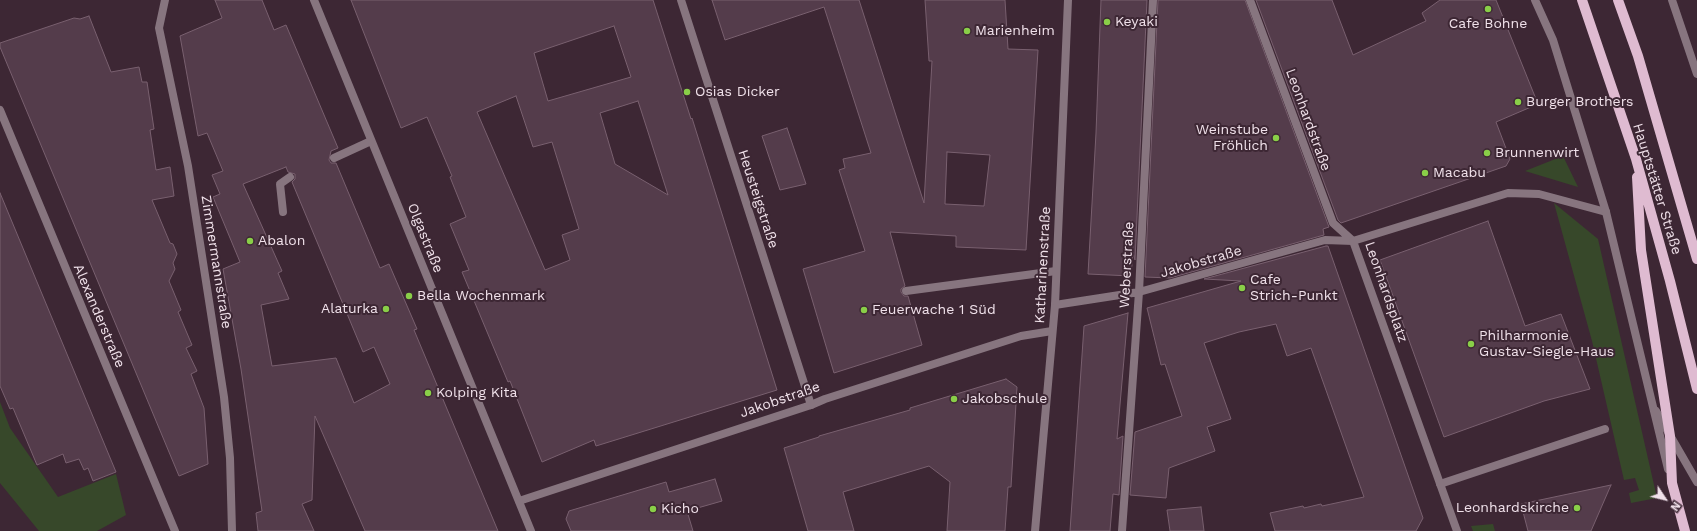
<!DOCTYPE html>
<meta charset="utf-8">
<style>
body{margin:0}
#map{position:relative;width:1697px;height:531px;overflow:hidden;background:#3d2734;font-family:"Work Sans",sans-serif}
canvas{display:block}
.north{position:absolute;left:1645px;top:479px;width:40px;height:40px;-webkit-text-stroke:3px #3d2734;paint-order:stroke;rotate:125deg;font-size:11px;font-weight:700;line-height:16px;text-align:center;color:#f0e1ea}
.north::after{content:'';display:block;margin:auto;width:14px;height:18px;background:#f0e1ea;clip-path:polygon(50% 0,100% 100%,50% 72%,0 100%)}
</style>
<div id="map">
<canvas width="1697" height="531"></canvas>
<div class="north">N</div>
</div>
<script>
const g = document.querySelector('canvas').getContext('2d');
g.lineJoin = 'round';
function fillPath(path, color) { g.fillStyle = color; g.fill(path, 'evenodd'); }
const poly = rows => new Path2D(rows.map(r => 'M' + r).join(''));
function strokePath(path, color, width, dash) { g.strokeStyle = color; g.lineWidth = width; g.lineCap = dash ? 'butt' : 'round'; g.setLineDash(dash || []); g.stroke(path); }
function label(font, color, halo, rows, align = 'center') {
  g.font = font + ' "Work Sans",sans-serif'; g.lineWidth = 4; g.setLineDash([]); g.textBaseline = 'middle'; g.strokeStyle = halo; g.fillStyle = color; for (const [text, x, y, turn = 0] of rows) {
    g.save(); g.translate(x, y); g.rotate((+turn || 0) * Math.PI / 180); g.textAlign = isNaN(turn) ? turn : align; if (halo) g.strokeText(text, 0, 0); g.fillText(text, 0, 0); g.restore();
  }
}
fillPath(poly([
 [1563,156,1578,187,1525,171],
 [1554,203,1598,239,1657,498,1631,503,1629,493,1639,490,1635,478,1624,480,1592,341],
 [0,402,10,428,58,497,116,474,126,515,97,531,39,531,0,483],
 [1493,524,1495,531,1473,531,1471,526]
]), '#37482a');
const building = poly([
 [215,0,262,0,274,30,286,25,338,148,331,151,329,160,331,163,336,163,380,268,389,264,417,329,414,330,498,531,365,531,315,416,312,500,302,504,314,531,258,531,256,513,262,511,241,369,223,269,240,262,213,197,220,194,212,175,223,171,207,133,198,136,180,36,222,18,215,0],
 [286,167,288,172,295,174,295,179,292,182,363,352,374,347,390,384,354,403,336,358,272,366,261,305,289,299,278,273,282,271,243,184,286,167],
 [351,0,653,0,691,119,692,118,777,390,596,446,594,440,542,462,510,381,508,382,462,272,469,270,450,224,466,217,450,177,452,176,427,117,401,128,351,0],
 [614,26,631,77,548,101,534,53,614,26],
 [516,96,533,147,552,142,579,229,562,235,570,260,545,270,477,112,516,96],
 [638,101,648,132,668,195,615,164,600,113,638,101],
 [712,0,859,0,924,203,932,61,929,61,925,0,1005,0,1008,49,1038,50,1026,250,956,247,956,236,890,232,905,286,901,289,901,292,904,296,908,296,922,345,834,373,803,269,865,251,839,170,845,168,843,159,871,153,824,7,725,40,712,0],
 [947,152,990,155,984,206,945,204,947,152],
 [1101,0,1147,0,1135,260,1133,252,1131,276,1088,274,1096,133,1101,0],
 [1158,0,1245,0,1329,227,1323,229,1324,235,1170,278,1145,277,1158,0],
 [1256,0,1332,0,1353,55,1426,21,1422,13,1440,0,1496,0,1538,104,1496,122,1510,159,1506,166,1341,223,1338,220,1256,0],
 [89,16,111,72,139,67,142,82,147,82,154,129,150,130,156,170,170,167,174,196,152,200,170,243,173,244,177,254,173,263,175,269,169,281,181,310,178,312,192,345,186,348,197,371,191,374,204,408,208,464,179,476,0,47,0,43,74,18,80,19,89,16],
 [787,128,806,184,780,190,762,136,787,128],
 [0,193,116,472,93,481,88,468,84,470,79,459,66,463,63,454,37,465,13,408,10,409,0,386,0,193],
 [1488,221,1525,326,1561,314,1590,389,1544,401,1444,437,1380,260,1488,221],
 [1326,246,1328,246,1423,518,1416,531,1275,531,1270,513,1303,506,1304,508,1321,504,1322,506,1364,497,1311,348,1287,356,1276,324,1239,332,1204,343,1231,419,1207,427,1215,451,1169,468,1166,498,1130,495,1135,432,1182,416,1165,364,1161,365,1147,308,1241,281,1204,279,1326,246],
 [1128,313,1117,439,1123,436,1119,495,1113,494,1110,531,1070,531,1084,326,1128,313],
 [1006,379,1017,387,1011,487,1008,487,1005,531,947,531,950,482,929,466,843,492,854,531,808,531,784,448,819,437,819,436,910,410,910,408,1006,379],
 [715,479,722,501,687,511,693,531,571,531,566,519,569,511,666,482,669,492,715,479],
 [1611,485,1591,531,1528,531,1521,504,1611,485],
 [1201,507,1204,531,1170,531,1167,510,1201,507]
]);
fillPath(building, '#543c4b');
strokePath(building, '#79606f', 1);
strokePath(poly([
 [334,158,371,141],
 [283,212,280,184,290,177],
 [906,291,1056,271]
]), '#87757f', 8);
strokePath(poly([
 [1250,0,1333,223,1353,241],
 [1055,305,1139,292,1325,240,1353,241],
 [811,405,825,399,1021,336,1052,331],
 [1440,484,1605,429],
 [1122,531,1139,292,1153,0]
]), '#87757f', 8);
strokePath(poly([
 [165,0,159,28,188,166,224,397,230,458,232,531],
 [0,110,175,531],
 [519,501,811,405,681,0],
 [1035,531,1055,305,1068,0],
 [1457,531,1353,241,1508,193,1539,194,1606,212]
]), '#87757f', 8);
strokePath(poly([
 [314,0,531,531],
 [1535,0,1553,40,1606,212,1668,469],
 [1672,0,1697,74],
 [1656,411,1697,482]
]), '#87757f', 8);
strokePath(poly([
 [1582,0,1636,159,1670,281,1697,389],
 [1618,0,1638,56,1697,259],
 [1637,177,1641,250,1670,436,1672,483,1685,531]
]), '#dfbbd1', 10);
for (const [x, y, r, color] of [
 [1488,9,4,"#89cf48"],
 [1107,22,4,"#89cf48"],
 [967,31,4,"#89cf48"],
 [687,92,4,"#89cf48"],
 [1518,102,4,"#89cf48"],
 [1276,138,4,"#89cf48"],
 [1487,153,4,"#89cf48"],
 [1425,173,4,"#89cf48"],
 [250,241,4,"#89cf48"],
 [1242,288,4,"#89cf48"],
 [409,296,4,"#89cf48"],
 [386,309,4,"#89cf48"],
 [864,310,4,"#89cf48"],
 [1471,344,4,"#89cf48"],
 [428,393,4,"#89cf48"],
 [954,399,4,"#89cf48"],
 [1577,508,4,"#89cf48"],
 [653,509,4,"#89cf48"]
]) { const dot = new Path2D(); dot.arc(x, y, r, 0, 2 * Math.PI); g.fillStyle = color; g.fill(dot); strokePath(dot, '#3d2734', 1.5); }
label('14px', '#f0e1ea', '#3d2734', [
 ["Keyaki",1115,22],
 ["Cafe Bohne",1488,24,"center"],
 ["Marienheim",975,31],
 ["Osias Dicker",695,92],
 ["Burger Brothers",1526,102],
 ["Weinstube",1268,130,"right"],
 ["Fröhlich",1268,146,"right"],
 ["Brunnenwirt",1495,153],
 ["Macabu",1433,173],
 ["Abalon",258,241],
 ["Cafe",1250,280],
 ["Strich-Punkt",1250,296],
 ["Bella Wochenmark",417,296],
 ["Alaturka",378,309,"right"],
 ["Feuerwache 1 Süd",872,310],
 ["Philharmonie",1479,336],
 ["Gustav-Siegle-Haus",1479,352],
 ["Kolping Kita",436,393],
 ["Jakobschule",962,399],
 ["Leonhardskirche",1569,508,"right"],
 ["Kicho",661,509]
], 'left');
label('14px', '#f0e1ea', '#3d2734', [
 ["Leonhardstraße",1308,120,70],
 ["Hauptstätter Straße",1657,189,73],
 ["Heusteigstraße",758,199,72],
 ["Olgastraße",425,238,68],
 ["Zimmermannstraße",216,262,81],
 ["Jakobstraße",1201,262,-16],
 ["Katharinenstraße",1043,265,-87],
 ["Weberstraße",1127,265,-87],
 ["Leonhardsplatz",1386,292,71],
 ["Alexanderstraße",99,316,67],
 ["Jakobstraße",780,400,-19]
]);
</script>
